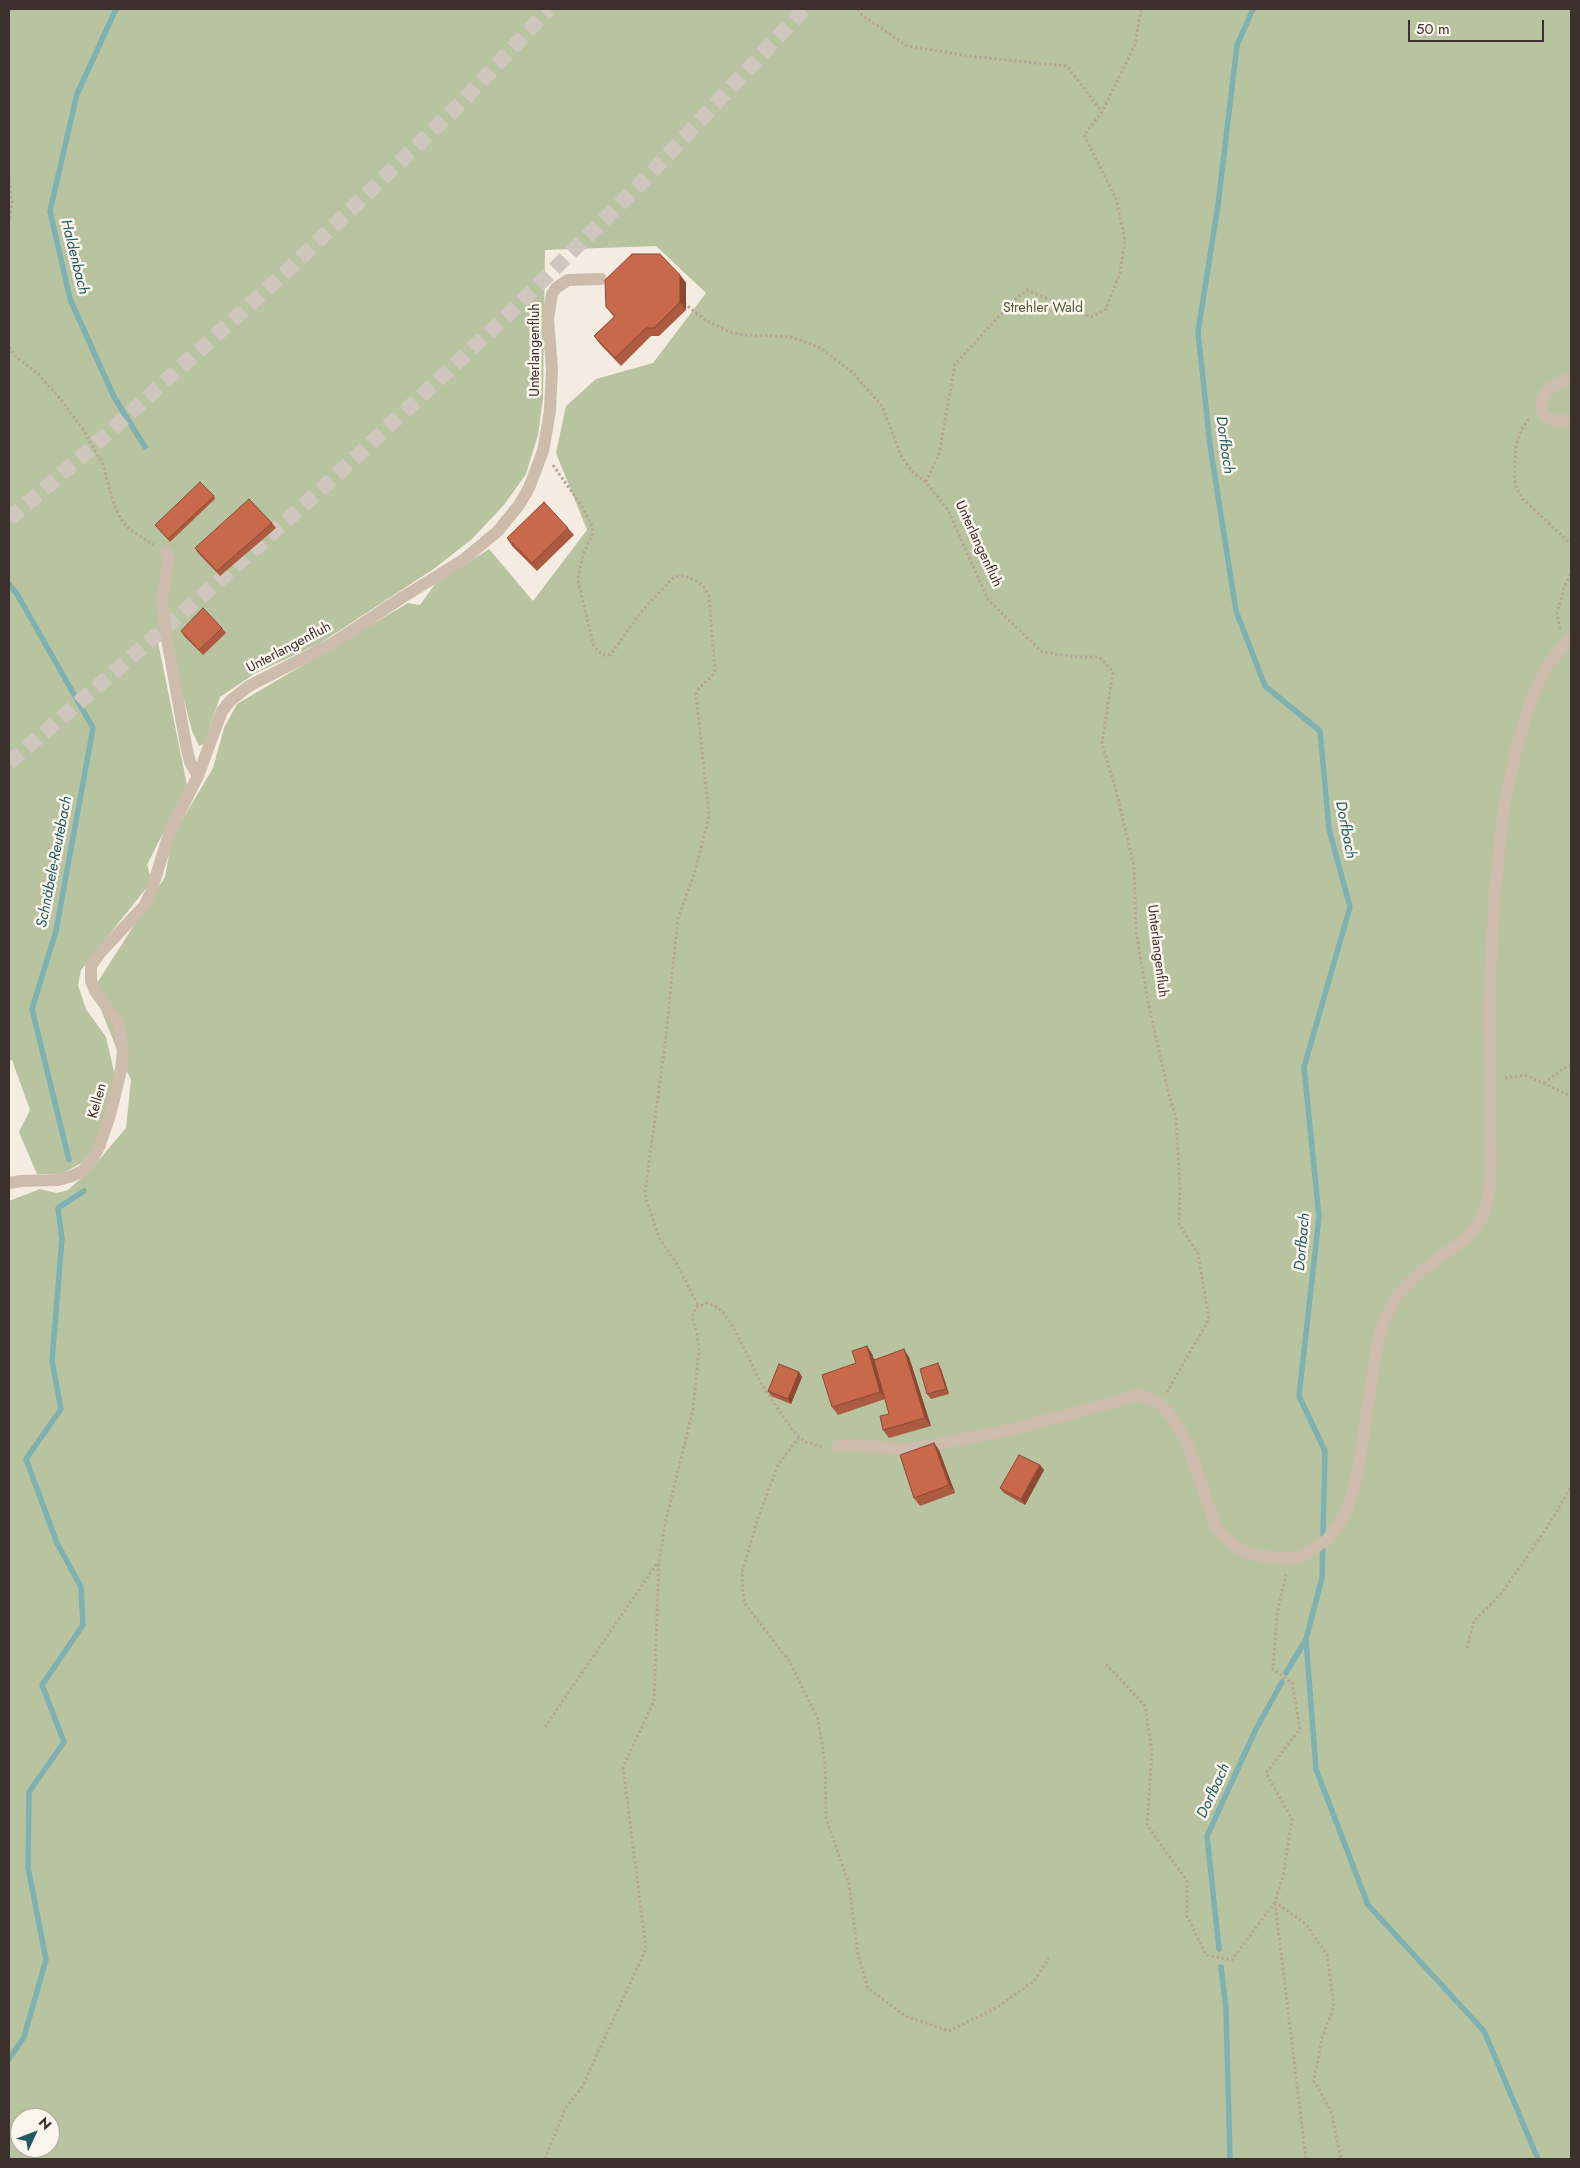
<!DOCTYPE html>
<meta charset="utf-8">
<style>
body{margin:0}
#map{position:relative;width:1580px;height:2168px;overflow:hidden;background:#f4ebe1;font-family:Jost,sans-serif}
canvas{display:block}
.frame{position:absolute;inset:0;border:10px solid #3b302b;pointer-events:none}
.north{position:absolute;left:10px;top:2108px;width:50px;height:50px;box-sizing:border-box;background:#fbf5ee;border:1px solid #aea6a0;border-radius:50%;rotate:47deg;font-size:14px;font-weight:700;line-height:20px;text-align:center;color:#3b302b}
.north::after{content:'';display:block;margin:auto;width:18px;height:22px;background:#1f5a5e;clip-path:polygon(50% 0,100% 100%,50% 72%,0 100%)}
.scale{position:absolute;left:1408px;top:20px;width:136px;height:22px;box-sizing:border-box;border:2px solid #3b302b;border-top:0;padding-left:6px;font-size:15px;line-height:18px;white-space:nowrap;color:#3b302b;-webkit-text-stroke:4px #fbf5ee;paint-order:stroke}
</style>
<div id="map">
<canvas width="1580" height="2168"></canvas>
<div class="frame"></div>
<div class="north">N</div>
<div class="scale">50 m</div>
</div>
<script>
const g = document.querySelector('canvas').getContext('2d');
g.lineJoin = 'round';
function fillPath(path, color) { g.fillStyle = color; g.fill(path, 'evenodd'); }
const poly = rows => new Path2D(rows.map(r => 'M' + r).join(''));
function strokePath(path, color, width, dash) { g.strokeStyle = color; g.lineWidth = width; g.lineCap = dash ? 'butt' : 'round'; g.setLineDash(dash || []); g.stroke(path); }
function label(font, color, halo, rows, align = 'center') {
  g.font = font + ' Jost,sans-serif'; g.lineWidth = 5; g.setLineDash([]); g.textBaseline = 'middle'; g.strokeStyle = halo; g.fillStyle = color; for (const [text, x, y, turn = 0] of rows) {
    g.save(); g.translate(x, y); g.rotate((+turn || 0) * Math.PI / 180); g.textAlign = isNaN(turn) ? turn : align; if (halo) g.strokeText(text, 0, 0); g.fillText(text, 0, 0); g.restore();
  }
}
fillPath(poly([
 [9,9,1571,9,1571,2159,9,2159,9,1201,40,1189,57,1193,68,1190,92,1168,126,1128,131,1080,118,1052,99,1005,97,983,165,877,172,837,213,768,224,728,237,704,408,603,420,605,435,584,489,549,533,601,587,530,556,453,566,406,596,379,653,363,706,293,656,246,545,250,543,398,538,435,526,474,504,505,472,539,435,568,322,642,254,674,220,697,204,744,199,746,192,731,181,688,174,646,156,632,187,785,147,865,152,881,81,970,78,985,86,1009,106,1037,120,1098,112,1123,83,1162,62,1174,37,1174,19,1132,30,1110,12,1060,9,1061],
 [20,2118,50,2118,50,2148,20,2148]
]), '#b8c4a0');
strokePath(poly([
 [116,9,77,94,50,211,70,299,114,397,145,447],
 [1253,9,1237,45,1218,205,1198,332,1210,445,1236,611,1265,686,1320,731,1329,829,1350,907,1304,1067,1319,1217,1299,1396,1325,1451,1322,1578,1306,1639,1286,1673],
 [9,584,17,594,93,728,56,931,32,1009,69,1160],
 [1306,1640,1316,1769,1368,1905,1484,2031,1538,2159],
 [1219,1949,1207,1836,1256,1729,1282,1682],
 [1221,1967,1226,2009,1230,2159],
 [9,2059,24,2037,46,1960,28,1867,29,1792,64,1742,42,1685,83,1625,81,1587,57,1543,26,1459,61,1409,52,1361,62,1239,58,1208,84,1191]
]), '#7fb0b2', 5.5);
strokePath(poly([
 [9,519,88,451,288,270,460,104,549,9],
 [9,763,204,594,313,497,511,312,649,175,804,9]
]), '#cfc6bd', 15, [15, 8]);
strokePath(poly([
 [858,9,862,15,907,46,976,57,1067,66,1102,112],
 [9,176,12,203,9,222],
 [684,303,705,320,730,332,745,335,791,337,821,348,853,373,882,406,901,456,914,474,926,482,948,510,988,600,1042,652,1076,657,1099,657,1113,671,1102,744,1116,790,1134,867,1136,931,1148,1002,1169,1095,1176,1117,1180,1189,1179,1224,1198,1254,1209,1319,1167,1392],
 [9,347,13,354,38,374,62,401,84,431,103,465,114,505,122,521,130,530,154,545],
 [1529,419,1521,430,1516,446,1514,475,1516,487,1523,499,1571,544],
 [553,465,583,508,593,528,592,536,583,554,578,580,593,644,597,650,603,655,609,655,614,650,640,613,674,577,684,576,695,580,704,587,709,597,715,670,712,676,699,688,696,694,709,816,695,872,678,918,665,1045,645,1191,647,1202,659,1238,675,1261,698,1305],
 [926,482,939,454,955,364,1014,300,1027,290,1091,317,1106,309,1120,273,1125,240,1116,199,1084,135,1102,112,1135,45,1141,9],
 [1560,629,1557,613,1565,585,1571,574],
 [1505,1078,1525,1075,1571,1096],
 [1544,1083,1561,1070,1571,1065],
 [799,1437,778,1465,758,1518,742,1573,743,1594,745,1604,789,1661,818,1719,825,1763,826,1818,849,1884,858,1955,868,1988,905,2016,949,2031,996,2008,1035,1980,1050,1956],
 [1286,1574,1277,1613,1273,1670,1292,1682,1300,1729,1266,1773,1292,1819,1283,1876,1275,1902,1306,1924,1327,1955,1334,2007,1322,2038,1314,2081,1331,2111,1341,2159],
 [1467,1648,1474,1621,1501,1594,1546,1529,1571,1487],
 [1106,1664,1145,1706,1152,1752,1147,1825,1187,1881,1187,1916,1206,1955,1232,1960,1275,1902],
 [545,1727,658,1562],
 [1275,1903,1306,2159],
 [545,2159,565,2109,582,2087,646,1949,623,1767,654,1701,659,1561,666,1520,693,1409,699,1351,697,1334,692,1317,696,1307,707,1303,715,1306,723,1312,736,1332,762,1385,792,1430,805,1442,824,1447]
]), '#b9a596', 3, [2.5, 2.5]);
strokePath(poly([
 [1571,378,1556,384,1548,390,1543,397,1541,404,1542,412,1547,417,1554,420,1571,421],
 [166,552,169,559,162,600,167,639,186,745,190,762,198,776],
 [9,1183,21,1181,58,1180,72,1176,82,1171,90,1163,99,1147,110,1115,121,1070,123,1051,119,1024,95,991,91,981,91,966,100,953,145,905,151,892,170,831,198,776,222,711,230,701,249,686,333,643,403,597,463,560,498,531,519,505,529,488,543,451,550,411,552,369,548,319,552,294,556,288,568,280,601,279],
 [838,1446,855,1445,908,1450,918,1448,1014,1429,1139,1395,1158,1402,1172,1417,1186,1441,1216,1526,1226,1538,1239,1549,1254,1555,1289,1559,1302,1556,1328,1539,1346,1512,1353,1491,1358,1471,1376,1351,1381,1330,1390,1308,1397,1295,1422,1270,1469,1236,1483,1216,1488,1199,1491,1166,1489,1007,1494,902,1504,804,1516,751,1531,700,1547,665,1571,638]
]), '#cdbbac', 12);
fillPath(poly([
 [680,275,686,283,686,310,659,336,651,336,621,366,600,344,594,336,614,317,606,307],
 [214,496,215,499,170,542,155,525],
 [272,523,276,528,220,576,198,553,195,548],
 [568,528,574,535,537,571,512,546,507,538],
 [222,628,226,633,203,655,184,636,181,631],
 [867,1346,872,1354,874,1359,909,1357,931,1426,889,1438,883,1430,889,1414,885,1399,838,1415,832,1407],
 [941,1369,949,1394,931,1399,927,1394],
 [799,1372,802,1377,791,1404,771,1396,768,1391],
 [934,1443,939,1450,955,1493,920,1506,914,1498],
 [1040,1465,1044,1470,1025,1505,1004,1493,1000,1488]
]), '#ac5a40');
fillPath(poly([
 [680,275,686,283,686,310,680,302],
 [867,1346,872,1354,886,1399,880,1392],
 [904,1349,909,1357,931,1426,925,1418],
 [938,1363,941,1369,949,1394,946,1389],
 [799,1372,802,1377,791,1404,788,1399],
 [934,1443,939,1450,955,1493,949,1485],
 [1040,1465,1044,1470,1025,1505,1021,1499]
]), '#8c4a34');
const building = poly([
 [632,254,660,254,680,275,680,302,654,328,646,328,615,358,594,336,615,316,606,307,605,280,632,254],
 [200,482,214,496,168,539,155,525,200,482],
 [249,499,272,523,217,571,195,548,249,499],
 [544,502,568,528,532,563,507,538,544,502],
 [203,608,222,628,199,650,181,631,203,608],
 [867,1346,880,1392,832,1407,822,1375,856,1363,852,1351,867,1346],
 [904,1349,925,1418,883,1430,880,1416,889,1414,874,1360,904,1349],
 [938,1363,946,1389,927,1394,920,1369,938,1363],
 [779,1364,799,1372,788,1399,768,1391,779,1364],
 [934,1443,949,1485,914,1498,900,1455,934,1443],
 [1019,1455,1040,1465,1021,1499,1000,1488,1019,1455]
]);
fillPath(building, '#c8694b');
strokePath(building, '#8c4a34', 1);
label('14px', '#4a5a2e', '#fbf5ee', [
 ["Strehler Wald",1043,309]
]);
label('14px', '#3b302b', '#fbf5ee', [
 ["Unterlangenfluh",536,350,-90],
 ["Unterlangenfluh",978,544,65],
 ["Unterlangenfluh",289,648,-28],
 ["Unterlangenfluh",1157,951,83],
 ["Kellen",98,1101,-74]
]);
label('italic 15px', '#1f5a5e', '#fbf5ee', [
 ["Haldenbach",74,257,76],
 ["Dorfbach",1224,445,82],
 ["Dorfbach",1345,830,79],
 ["Schnäbele-Reutebach",55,862,-79],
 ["Dorfbach",1303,1242,-85],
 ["Dorfbach",1214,1791,-65]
]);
</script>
